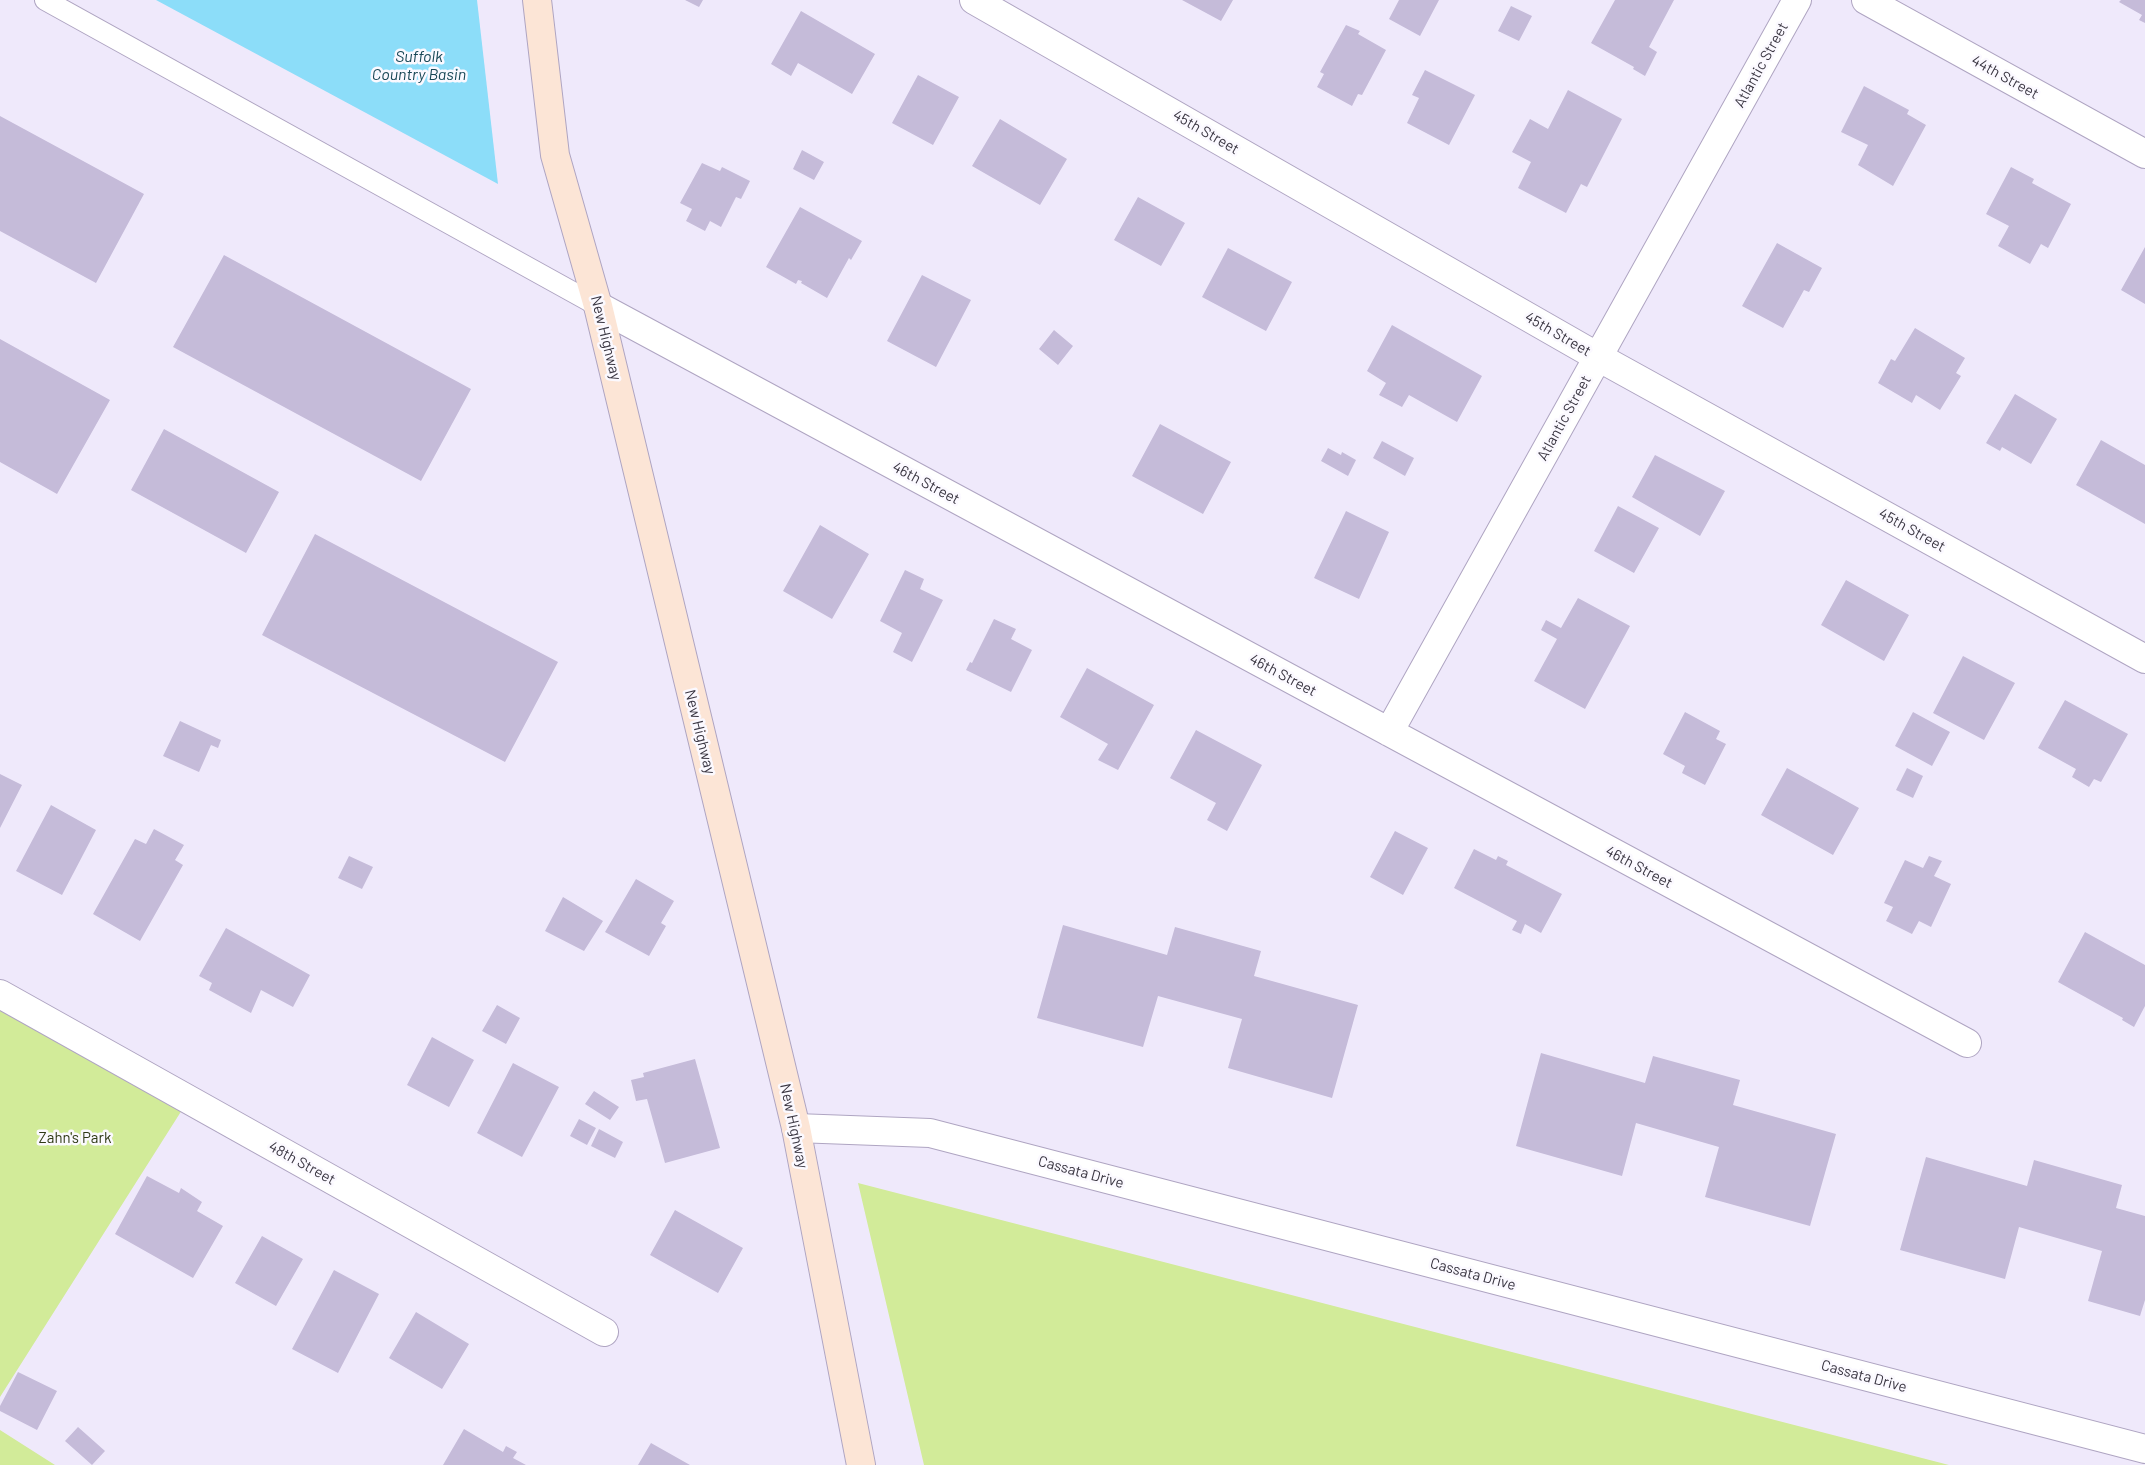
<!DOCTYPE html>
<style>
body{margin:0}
canvas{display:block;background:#efe9fb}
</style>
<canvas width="2145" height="1465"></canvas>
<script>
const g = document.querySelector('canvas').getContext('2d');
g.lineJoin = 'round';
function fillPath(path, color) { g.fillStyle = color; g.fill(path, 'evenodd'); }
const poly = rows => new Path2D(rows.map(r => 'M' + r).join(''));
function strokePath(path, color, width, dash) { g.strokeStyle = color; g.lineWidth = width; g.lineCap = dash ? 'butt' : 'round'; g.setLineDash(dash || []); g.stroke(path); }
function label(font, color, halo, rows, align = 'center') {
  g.font = font + ' Barlow,sans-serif'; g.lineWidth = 5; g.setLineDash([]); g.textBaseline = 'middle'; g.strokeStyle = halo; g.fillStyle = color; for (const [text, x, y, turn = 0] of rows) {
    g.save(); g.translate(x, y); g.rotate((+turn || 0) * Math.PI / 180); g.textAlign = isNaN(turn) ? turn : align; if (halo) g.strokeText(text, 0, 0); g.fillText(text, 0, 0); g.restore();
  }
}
fillPath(poly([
 [0,1010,182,1110,0,1397],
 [858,1183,1949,1465,924,1465],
 [0,1430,55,1465,0,1465]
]), '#d2eb99');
fillPath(poly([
 [156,0,477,0,498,184]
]), '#8cddf9');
fillPath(poly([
 [685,0,703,0,699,7],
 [1182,0,1233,0,1221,21],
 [1399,0,1439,0,1420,36,1389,19],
 [1615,0,1674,0,1649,47,1657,52,1645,76,1633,69,1634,67,1591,43],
 [2121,0,2145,0,2145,23,2139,20,2142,15,2119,2],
 [1511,6,1532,16,1519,41,1498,31],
 [801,11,875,54,852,94,798,63,791,76,771,64],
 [1346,25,1360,31,1358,34,1386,50,1362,95,1358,94,1352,106,1317,87,1324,74,1320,72],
 [1425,70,1475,95,1449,145,1407,123,1419,98,1412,95],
 [918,75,959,97,933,145,892,123],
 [1864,86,1909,110,1907,114,1926,125,1893,186,1858,165,1868,145,1841,132],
 [1568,90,1622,119,1587,187,1581,184,1566,213,1518,188,1531,162,1512,152,1530,119,1548,129],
 [0,116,144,194,96,283,0,231],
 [1000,119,1067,159,1040,205,972,166],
 [802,150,824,162,814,180,793,169],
 [702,163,720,171,722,167,750,181,741,199,736,197,721,227,710,221,705,231,686,221,692,209,680,203],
 [2011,167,2034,179,2032,183,2071,204,2048,248,2041,244,2030,264,1998,246,2009,226,1986,214],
 [1138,197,1185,223,1161,266,1114,240],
 [800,207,862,241,851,260,849,258,827,298,801,283,802,281,798,280,796,284,766,267],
 [1777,243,1822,268,1809,292,1804,290,1783,328,1742,306],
 [2145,247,2145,304,2121,290],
 [1228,248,1292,282,1266,331,1202,297],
 [224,255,471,389,421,481,173,347],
 [922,275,971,300,936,367,887,341],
 [1392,325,1482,376,1457,422,1409,395,1402,407,1379,395,1386,383,1367,371],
 [1915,328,1965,358,1956,373,1961,376,1940,410,1916,395,1912,403,1878,383,1891,359,1895,361],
 [1054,330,1073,346,1058,365,1039,349],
 [0,339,110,400,57,494,0,462],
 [2015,394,2057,419,2031,464,2002,447,2000,451,1986,443],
 [1160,424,1231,462,1203,514,1132,476],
 [164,429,279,492,246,553,131,490],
 [2101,440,2145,465,2145,524,2076,485],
 [1382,441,1414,458,1405,476,1373,458],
 [1328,448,1341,455,1342,452,1356,460,1348,476,1321,461],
 [1655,455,1725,491,1700,536,1632,497],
 [1618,506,1659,528,1634,573,1594,551],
 [1346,511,1389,532,1359,599,1314,578],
 [820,525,869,554,832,619,783,591],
 [315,534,558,662,505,762,262,635],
 [905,570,924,579,920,589,943,600,912,662,893,652,902,633,880,621],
 [1846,580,1909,615,1884,661,1821,625],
 [1578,598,1630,626,1585,709,1534,681,1557,639,1541,630,1546,620,1561,628],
 [994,619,1016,629,1011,639,1032,650,1011,692,966,670,970,662,972,663],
 [1963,656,2015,683,1984,740,1933,713],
 [1087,668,1154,705,1118,770,1098,760,1108,744,1060,717],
 [2065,700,2128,734,2101,782,2094,779,2089,787,2072,777,2076,769,2038,748],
 [1685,712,1720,731,1716,739,1726,744,1705,785,1682,773,1685,766,1663,754],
 [1913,712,1950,732,1932,766,1895,746],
 [180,721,221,740,218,748,211,745,199,772,163,756],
 [1196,730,1262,765,1227,831,1207,820,1216,803,1170,778],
 [1787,768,1859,808,1833,855,1761,815],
 [1907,768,1923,776,1913,798,1896,790],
 [0,774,22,785,0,828],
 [51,805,96,830,62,895,16,871],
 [154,829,184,845,175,860,183,865,140,941,93,914,135,839,146,844],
 [1395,831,1428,848,1403,895,1370,877],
 [1474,849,1496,860,1498,856,1508,861,1506,865,1562,894,1541,933,1525,924,1521,934,1512,930,1517,921,1454,888],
 [349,856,373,867,362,889,338,878],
 [1929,856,1942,861,1934,876,1951,884,1931,927,1919,921,1912,934,1886,921,1893,907,1884,903,1905,860,1923,868],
 [636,879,674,901,661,923,666,926,649,956,605,932],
 [563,897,603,921,584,951,545,931],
 [1063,925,1167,955,1175,927,1261,951,1254,976,1358,1005,1332,1098,1228,1068,1242,1019,1158,996,1143,1047,1037,1018],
 [226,928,310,975,293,1007,261,990,251,1013,209,990,212,983,199,976],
 [2085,932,2145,965,2145,1006,2134,1027,2122,1020,2123,1018,2058,982],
 [497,1005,520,1018,506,1044,482,1031],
 [432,1037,474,1060,449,1107,407,1085],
 [1541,1053,1645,1083,1653,1056,1740,1080,1733,1105,1836,1134,1810,1226,1705,1197,1719,1147,1636,1123,1622,1176,1516,1146],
 [695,1059,720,1148,665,1163,647,1099,636,1101,631,1080,644,1077,643,1073],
 [513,1063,559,1087,522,1157,477,1133],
 [594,1091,619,1107,610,1120,585,1104],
 [579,1119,596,1128,587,1145,570,1136],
 [599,1129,623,1142,615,1158,591,1146],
 [1926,1157,2027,1186,2034,1160,2122,1185,2116,1208,2145,1216,2145,1300,2140,1316,2088,1301,2102,1251,2019,1227,2005,1279,1900,1250],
 [147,1176,179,1193,181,1188,202,1202,197,1211,223,1226,193,1278,115,1234],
 [675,1210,743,1248,718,1293,650,1255],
 [262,1236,303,1259,276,1306,235,1283],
 [334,1270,379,1294,338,1373,292,1349],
 [416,1312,469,1344,442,1389,389,1358],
 [18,1372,57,1391,37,1430,0,1411,0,1406],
 [78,1427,105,1451,92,1465,65,1441],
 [464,1429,503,1452,506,1446,517,1452,513,1458,526,1465,443,1465],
 [651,1443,690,1465,638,1465]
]), '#c5bbd9');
const lane = poly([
 [45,0,598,306]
]);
const street = poly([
 [974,0,1598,357,2145,659],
 [1866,0,2145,154],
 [598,306,1967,1043],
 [1389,732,1797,0],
 [0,994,604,1332],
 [796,1128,930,1133,2145,1449]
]);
const secondary = poly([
 [537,0,555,155,598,306,796,1128,861,1465]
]);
strokePath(lane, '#afa5c2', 22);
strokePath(street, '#afa5c2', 30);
strokePath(secondary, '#afa5c2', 30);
strokePath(lane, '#fff', 20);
strokePath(street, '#fff', 28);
strokePath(secondary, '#fce5d6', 28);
label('15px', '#3a3642', '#fbf9ff', [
 ["Atlantic Street",1761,65,-61],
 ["44th Street",2005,77,29],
 ["45th Street",1206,132,30],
 ["45th Street",1558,334,30],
 ["New Highway",606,338,76],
 ["Atlantic Street",1564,418,-61],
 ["46th Street",926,483,28],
 ["45th Street",1912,530,29],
 ["46th Street",1283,675,28],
 ["New Highway",700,732,76],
 ["46th Street",1639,867,28],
 ["New Highway",794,1126,78],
 ["48th Street",302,1163,29],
 ["Cassata Drive",1081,1172,15],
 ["Cassata Drive",1473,1274,15],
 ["Cassata Drive",1864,1376,15]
]);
label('15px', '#2f3916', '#fbf9ff', [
 ["Zahn's Park",75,1138]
]);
label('italic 16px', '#184756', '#fbf9ff', [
 ["Suffolk",419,57],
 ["Country Basin",419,75]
]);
</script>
